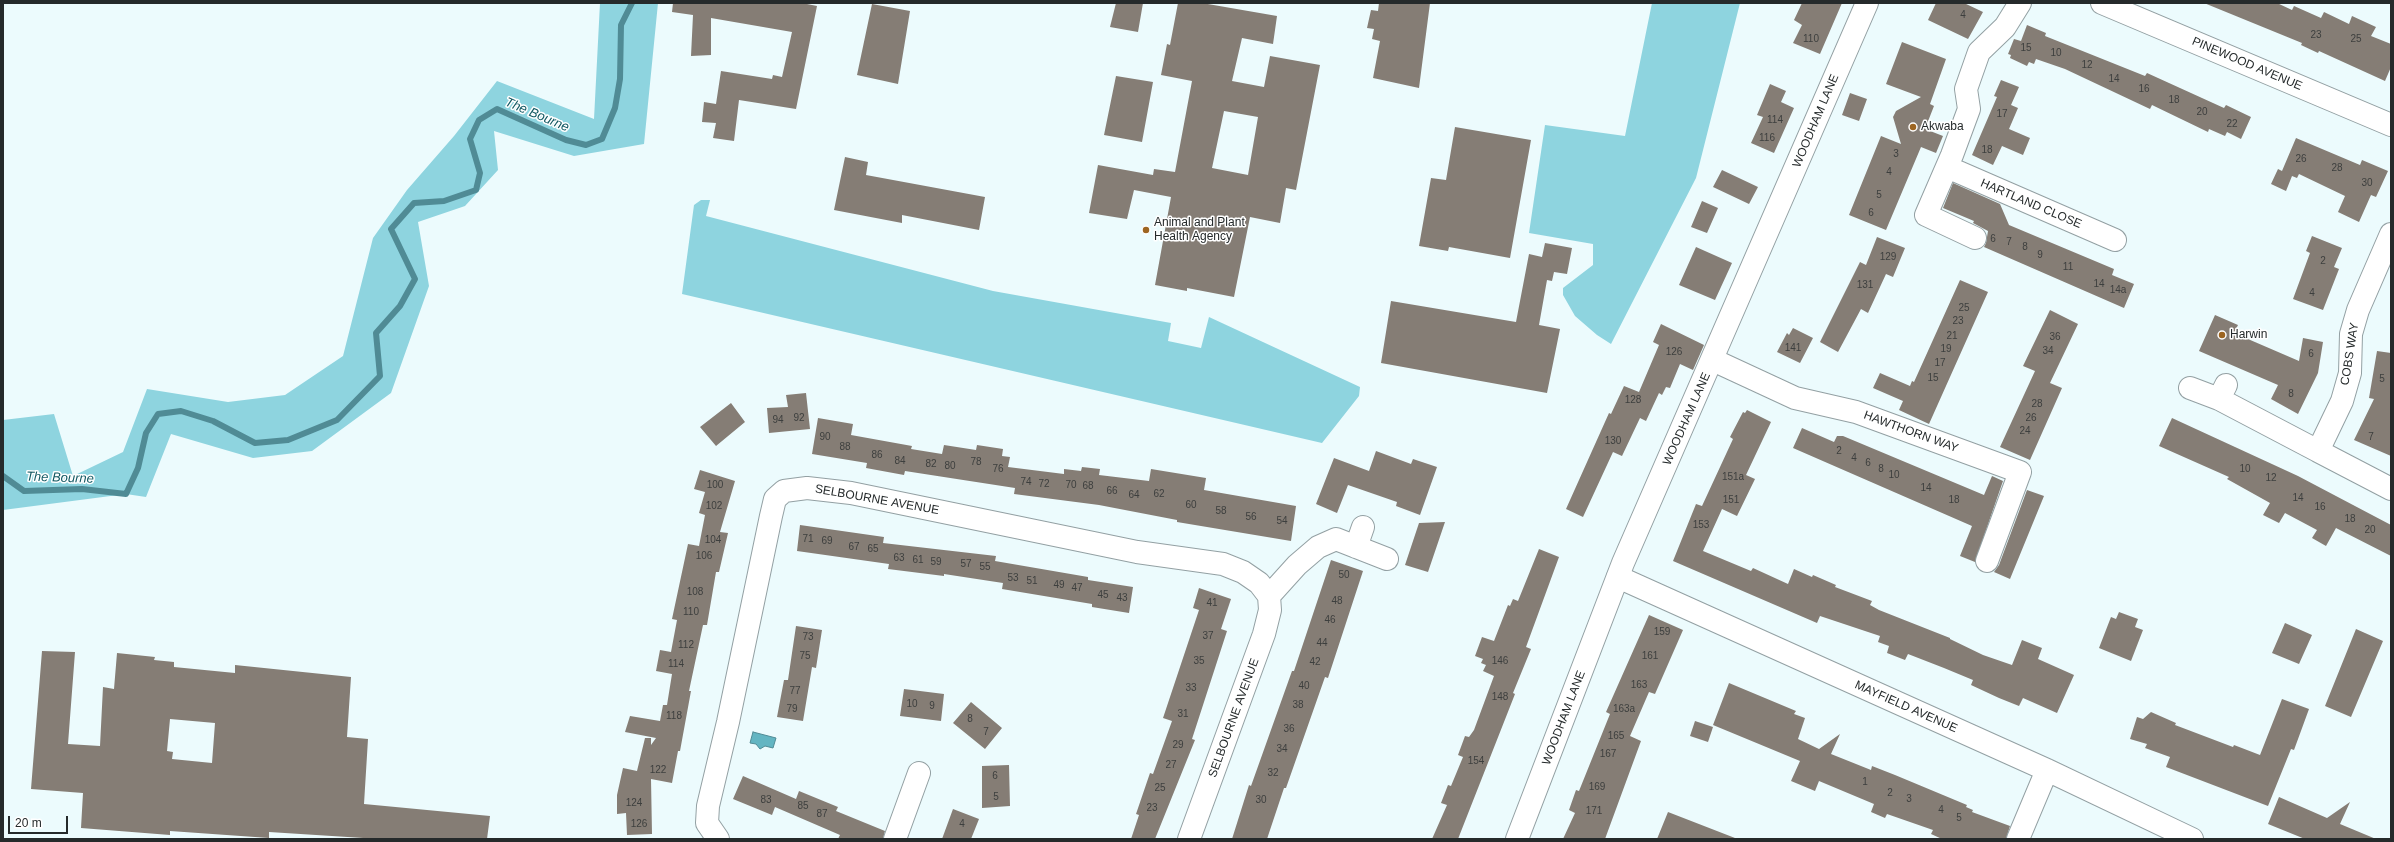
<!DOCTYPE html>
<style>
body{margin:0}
#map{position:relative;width:2394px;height:842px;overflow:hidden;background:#ecfbfd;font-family:Helvetica,sans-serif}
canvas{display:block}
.frame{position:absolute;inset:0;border:4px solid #252a2b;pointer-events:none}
.scale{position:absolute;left:8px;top:816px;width:60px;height:18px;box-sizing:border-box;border:2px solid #252a2b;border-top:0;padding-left:5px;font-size:12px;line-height:14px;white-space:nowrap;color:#252a2b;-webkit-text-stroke:3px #fff;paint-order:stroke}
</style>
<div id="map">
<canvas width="2394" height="842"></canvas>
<div class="frame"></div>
<div class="scale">20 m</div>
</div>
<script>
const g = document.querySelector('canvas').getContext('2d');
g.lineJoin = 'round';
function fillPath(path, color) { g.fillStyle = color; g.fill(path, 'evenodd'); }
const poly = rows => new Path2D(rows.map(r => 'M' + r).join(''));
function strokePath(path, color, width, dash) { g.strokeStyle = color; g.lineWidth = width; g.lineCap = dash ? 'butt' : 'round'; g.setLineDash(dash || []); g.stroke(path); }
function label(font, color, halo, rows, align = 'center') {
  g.font = font + ' Helvetica,sans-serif'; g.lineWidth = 3; g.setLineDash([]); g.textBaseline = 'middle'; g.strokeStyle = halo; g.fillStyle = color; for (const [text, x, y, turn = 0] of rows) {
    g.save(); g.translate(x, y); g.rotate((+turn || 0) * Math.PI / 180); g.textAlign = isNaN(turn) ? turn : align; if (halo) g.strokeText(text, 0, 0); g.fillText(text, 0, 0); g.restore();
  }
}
fillPath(poly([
 [600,3,658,3,644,144,574,156,494,131,498,170,465,206,418,222,429,286,391,393,312,451,253,458,171,434,146,497,126,494,3,510,3,420,54,414,73,476,123,452,147,389,228,402,285,395,343,356,373,238,407,190,454,136,497,81,594,119],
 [1652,3,1740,3,1696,178,1611,344,1597,335,1575,316,1563,295,1563,288,1593,265,1593,244,1529,233,1545,125,1625,136],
 [701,200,710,200,706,216,993,291,1171,323,1168,341,1201,348,1209,317,1360,387,1359,396,1322,443,682,294,694,205]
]), '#8ed4df');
const water = poly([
 [753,732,776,738,773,748,765,746,760,749,756,744,750,743,753,732]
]);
fillPath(water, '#63b5c2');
strokePath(water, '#508b95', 1);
strokePath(poly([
 [3,476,24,491,82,489,126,494,138,468,146,433,158,414,181,411,213,421,255,443,288,440,337,420,380,376,376,333,400,306,415,279,391,229,414,203,444,201,476,190,480,173,470,139,479,120,497,109,566,140,586,145,602,139,615,108,620,79,621,25,632,3]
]), '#508b95', 6);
fillPath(poly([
 [673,3,802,3,817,6,796,109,739,100,734,141,713,138,716,123,702,122,704,102,716,104,721,71,772,79,773,75,782,77,792,32,711,18,711,55,691,56,693,15,672,12],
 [1116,3,1143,3,1138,32,1110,27],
 [1178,3,1202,3,1277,16,1273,44,1242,38,1232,81,1264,87,1270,56,1320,65,1296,190,1286,188,1280,223,1250,217,1234,297,1187,288,1187,291,1155,285,1171,197,1134,190,1127,219,1089,213,1098,165,1153,175,1154,169,1175,172,1192,81,1161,75,1167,44,1170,45],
 [1224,111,1258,117,1248,175,1212,168],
 [1379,3,1430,3,1419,88,1373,78,1380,41,1372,39,1374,29,1367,28,1371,10,1378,11],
 [1802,3,1842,3,1820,54,1793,43,1802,25,1794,20],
 [1936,3,1964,3,1983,12,1968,39,1928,20],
 [2204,3,2277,3,2292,10,2294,6,2321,18,2324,12,2349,24,2352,16,2376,27,2371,36,2391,44,2391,67,2385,81,2319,51,2318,53,2301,45,2302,43],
 [872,4,910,11,898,84,857,75],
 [2027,25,2046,33,2045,36,2145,76,2147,73,2224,108,2226,105,2251,117,2241,139,2227,132,2225,136,2209,129,2208,132,2152,105,2150,109,2065,69,2036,59,2034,64,2029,62,2027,66,2010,58,2011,55,2008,54,2014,39,2021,41],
 [1902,42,1946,59,1930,104,1934,106,1925,129,1943,136,1936,153,1921,147,1886,230,1849,215,1881,136,1901,144,1893,117,1896,111,1921,97,1886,84],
 [1116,76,1153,82,1142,142,1104,135],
 [2001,80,2019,87,2011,105,2018,108,2009,129,2030,138,2023,155,2002,146,1993,165,1972,155,1997,97,1994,96],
 [1770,84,1786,91,1781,102,1794,108,1774,153,1751,143,1763,117,1757,115],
 [1850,93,1867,99,1859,121,1842,115],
 [1455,127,1531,140,1510,258,1449,247,1448,251,1419,246,1431,178,1446,180],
 [2296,138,2360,165,2362,160,2388,171,2376,197,2371,195,2359,222,2338,212,2345,196,2299,174,2297,178,2292,176,2286,191,2271,184,2278,169,2282,171],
 [845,157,868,162,866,175,985,197,979,230,902,215,902,223,834,210],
 [1722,170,1758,187,1749,204,1713,187],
 [1953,183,2000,204,2009,225,2114,269,2112,275,2134,284,2124,308,1984,247,1986,243,1988,231,1973,223,1974,221,1943,208],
 [1702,201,1718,208,1707,233,1691,227],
 [2312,236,2342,248,2334,267,2339,269,2323,310,2293,299,2310,253,2306,251],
 [1877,237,1905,248,1893,277,1886,274,1868,313,1861,309,1838,352,1820,342,1860,262,1866,265],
 [1545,243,1572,248,1567,274,1554,272,1552,281,1547,280,1539,325,1560,329,1547,393,1381,363,1391,301,1516,322,1529,254,1542,257],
 [1696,247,1732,263,1715,300,1679,285],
 [1960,280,1988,292,1929,424,1899,410,1903,401,1873,388,1880,373,1910,386,1912,381,1914,382],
 [2050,310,2078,324,2050,383,2062,388,2030,460,2000,447,2035,371,2023,366],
 [2215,315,2238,325,2234,333,2299,361,2303,338,2323,342,2318,373,2298,414,2271,399,2278,385,2199,351],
 [1661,324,1704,345,1693,370,1680,364,1670,388,1666,387,1662,395,1659,393,1646,421,1640,418,1622,456,1613,452,1583,517,1566,509,1609,413,1611,414,1624,386,1639,392,1659,345,1653,342],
 [1793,328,1813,338,1800,363,1777,352,1787,333,1789,335],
 [2377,351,2391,353,2391,456,2354,440,2374,399,2369,398],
 [806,393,810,429,769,433,767,408,788,407,786,395],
 [731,403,745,422,716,446,700,427],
 [1747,410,1771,422,1746,475,1755,479,1737,516,1722,509,1703,551,1751,571,1753,568,1788,584,1794,569,1812,577,1813,575,1836,585,1835,587,1872,601,1870,605,1879,610,1950,638,1950,639,1983,655,2012,665,2022,640,2042,648,2038,659,2074,675,2057,713,2023,698,2019,706,1999,698,1971,685,1973,680,1944,668,1908,654,1905,660,1887,653,1889,646,1878,642,1880,636,1820,616,1817,623,1673,561,1696,504,1702,506,1733,439,1730,437,1743,412,1745,413],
 [818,418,853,424,851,435,912,446,911,449,942,454,944,445,976,450,977,445,1003,449,1002,456,1010,457,1008,467,1064,474,1064,469,1081,471,1082,467,1100,469,1099,475,1149,481,1151,469,1206,478,1204,490,1296,506,1291,541,1177,522,1177,520,1099,505,1014,494,1015,488,905,471,904,475,866,468,867,463,812,454],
 [2172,418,2298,476,2391,525,2391,556,2336,528,2326,546,2312,538,2317,530,2285,513,2279,523,2263,515,2270,503,2227,479,2229,477,2159,446],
 [1802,428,1834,442,1837,436,1843,436,1984,495,1992,476,2003,481,1975,562,1960,556,1972,526,1793,448],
 [1376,451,1411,464,1413,459,1437,467,1420,515,1396,506,1397,502,1348,485,1337,513,1316,504,1334,458,1369,471],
 [700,470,735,481,720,532,728,533,719,572,716,572,707,625,703,625,689,691,691,691,680,751,678,751,672,783,651,779,652,834,627,835,626,813,617,814,617,795,623,768,637,771,645,738,651,738,651,745,656,738,625,732,630,716,660,721,663,705,667,705,672,674,656,671,660,650,671,652,677,620,672,619,688,544,699,546,705,515,699,513,705,492,694,489],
 [2027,490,2044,496,2010,579,1994,572,1999,565],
 [1445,522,1428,572,1405,565,1419,523],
 [800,525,884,537,883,543,996,556,995,561,1088,577,1088,580,1133,587,1129,613,1092,607,1092,604,1002,589,1003,583,944,574,944,576,888,569,889,564,797,551],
 [1539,549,1559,557,1526,647,1531,649,1513,693,1515,694,1458,839,1432,839,1447,805,1441,803,1448,785,1451,786,1463,757,1458,755,1465,736,1469,737,1474,730,1494,676,1483,671,1486,665,1481,663,1483,659,1475,656,1482,637,1494,641,1508,605,1510,606,1513,599,1518,601],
 [1331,560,1363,571,1328,678,1325,677,1286,788,1284,788,1267,839,1232,839,1249,785,1251,786,1292,671,1294,671],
 [1199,588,1231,599,1221,629,1227,631,1192,739,1195,740,1155,839,1131,839,1139,815,1136,814,1150,773,1153,774,1172,721,1163,718,1199,610,1193,608],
 [2119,612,2138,619,2135,627,2143,630,2131,661,2099,648,2111,617,2116,619],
 [1649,615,1683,630,1655,694,1649,692,1630,736,1641,741,1605,839,1563,839,1575,813,1569,810,1576,790,1579,791,1610,714,1606,712],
 [2285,623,2312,635,2299,664,2272,653],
 [796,626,822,630,816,668,812,667,803,721,777,717,784,680,788,680],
 [2356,629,2383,641,2351,717,2325,706],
 [42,651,75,652,68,744,100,746,103,687,114,689,117,653,155,657,154,660,174,662,174,667,235,673,235,665,351,677,347,737,368,739,364,804,490,816,487,839,379,839,269,832,269,838,170,831,170,835,81,828,83,793,31,789],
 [170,719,215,723,212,763,172,759,173,752,167,751],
 [1729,683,1796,711,1794,714,1805,718,1798,739,1819,749,1840,734,1831,754,1871,770,1872,766,1895,775,1967,805,1966,807,1973,810,1972,812,2010,826,2006,839,1942,839,1931,834,1933,830,1887,814,1885,818,1871,812,1874,804,1819,781,1815,791,1791,781,1800,761,1713,725],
 [904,689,944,694,941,721,900,716],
 [2282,699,2309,709,2294,750,2291,749,2268,806,2166,767,2170,757,2145,748,2147,744,2130,739,2137,717,2143,719,2151,712,2176,723,2175,725,2233,747,2234,745,2260,755],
 [971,702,1002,728,985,749,953,723],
 [1695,721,1713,727,1708,742,1690,736],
 [1009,765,1010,806,982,808,982,766],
 [743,776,796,799,799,791,838,807,836,811,885,831,883,839,838,839,840,835,775,807,772,815,733,799],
 [2279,797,2327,818,2350,802,2340,824,2376,839,2305,839,2268,824],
 [953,809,979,819,971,839,942,839],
 [1668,812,1735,838,1735,839,1657,839]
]), '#857d75');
const minor = poly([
 [2102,3,2391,125],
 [1947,167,2115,240],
 [1975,238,1926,215,1952,155,1969,109,1966,89,1979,52,2005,27,2020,3],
 [1713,360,1795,398,1856,412,2020,472,1987,561],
 [2226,385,2219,399,2318,451,2342,401,2350,373,2351,334,2358,310,2391,234],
 [2190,388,2219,399],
 [2318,451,2391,489],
 [1356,547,1363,527],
 [1618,577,2047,770,2192,839],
 [1269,596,1297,565,1318,547,1336,539,1387,559],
 [718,839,707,823,708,806,728,722,771,516,775,499,784,491,807,488,851,493,1137,552,1223,564,1243,572,1259,583,1269,596,1270,610,1264,634,1189,839],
 [895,839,919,773],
 [2018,839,2047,770]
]);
const major = poly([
 [1517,839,1623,563,1867,3]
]);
strokePath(minor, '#93a0a3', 24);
strokePath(major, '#93a0a3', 24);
strokePath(minor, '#fff', 22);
strokePath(major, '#fff', 22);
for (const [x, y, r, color] of [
 [1913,127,4,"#9d6521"],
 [1146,230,4,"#9d6521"],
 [2222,335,4,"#9d6521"]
]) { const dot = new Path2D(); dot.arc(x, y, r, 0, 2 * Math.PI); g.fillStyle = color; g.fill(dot); strokePath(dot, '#fff', 1.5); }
label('10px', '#3d3f3e', null, [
 ["4",1963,15],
 ["23",2316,35],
 ["110",1811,39],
 ["25",2356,39],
 ["15",2026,48],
 ["10",2056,53],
 ["12",2087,65],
 ["14",2114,79],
 ["16",2144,89],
 ["18",2174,100],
 ["20",2202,112],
 ["17",2002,114],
 ["114",1775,120],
 ["22",2232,124],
 ["116",1767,138],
 ["18",1987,150],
 ["3",1896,154],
 ["26",2301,159],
 ["28",2337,168],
 ["4",1889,172],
 ["30",2367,183],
 ["5",1879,195],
 ["6",1871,213],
 ["6",1993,239],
 ["7",2009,242],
 ["8",2025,247],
 ["9",2040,255],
 ["129",1888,257],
 ["2",2323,261],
 ["11",2068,267],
 ["14",2099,284],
 ["131",1865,285],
 ["14a",2118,290],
 ["4",2312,293],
 ["25",1964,308],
 ["23",1958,321],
 ["21",1952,336],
 ["36",2055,337],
 ["141",1793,348],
 ["19",1946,349],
 ["34",2048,351],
 ["126",1674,352],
 ["6",2311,354],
 ["17",1940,363],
 ["15",1933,378],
 ["5",2382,379],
 ["8",2291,394],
 ["128",1633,400],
 ["28",2037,404],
 ["92",799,418],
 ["26",2031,418],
 ["94",778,420],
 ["24",2025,431],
 ["90",825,437],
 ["7",2371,437],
 ["130",1613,441],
 ["88",845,447],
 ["2",1839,451],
 ["86",877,455],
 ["4",1854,458],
 ["84",900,461],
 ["78",976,462],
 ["6",1868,463],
 ["82",931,464],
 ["80",950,466],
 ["76",998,469],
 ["8",1881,469],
 ["10",2245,469],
 ["10",1894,475],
 ["151a",1733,477],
 ["12",2271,478],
 ["74",1026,482],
 ["72",1044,484],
 ["100",715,485],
 ["70",1071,485],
 ["68",1088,486],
 ["14",1926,488],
 ["66",1112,491],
 ["62",1159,494],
 ["64",1134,495],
 ["14",2298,498],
 ["151",1731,500],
 ["18",1954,500],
 ["60",1191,505],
 ["102",714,506],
 ["16",2320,507],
 ["58",1221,511],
 ["56",1251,517],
 ["18",2350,519],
 ["54",1282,521],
 ["153",1701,525],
 ["20",2370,530],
 ["71",808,539],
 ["104",713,540],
 ["69",827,541],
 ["67",854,547],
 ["65",873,549],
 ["106",704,556],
 ["63",899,558],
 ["61",918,560],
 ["59",936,562],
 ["57",966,564],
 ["55",985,567],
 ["50",1344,575],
 ["53",1013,578],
 ["51",1032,581],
 ["49",1059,585],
 ["47",1077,588],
 ["108",695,592],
 ["45",1103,595],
 ["43",1122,598],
 ["48",1337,601],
 ["41",1212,603],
 ["110",691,612],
 ["46",1330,620],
 ["159",1662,632],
 ["37",1208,636],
 ["73",808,637],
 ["44",1322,643],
 ["112",686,645],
 ["75",805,656],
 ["161",1650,656],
 ["35",1199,661],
 ["146",1500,661],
 ["42",1315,662],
 ["114",676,664],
 ["163",1639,685],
 ["40",1304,686],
 ["33",1191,688],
 ["77",795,691],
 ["148",1500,697],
 ["10",912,704],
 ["38",1298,705],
 ["9",932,706],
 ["79",792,709],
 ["163a",1624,709],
 ["31",1183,714],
 ["118",674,716],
 ["8",970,719],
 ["36",1289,729],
 ["7",986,732],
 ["165",1616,736],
 ["29",1178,745],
 ["34",1282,749],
 ["167",1608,754],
 ["154",1476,761],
 ["27",1171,765],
 ["122",658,770],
 ["32",1273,773],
 ["6",995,776],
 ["1",1865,782],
 ["169",1597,787],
 ["25",1160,788],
 ["2",1890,793],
 ["5",996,797],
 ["3",1909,799],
 ["83",766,800],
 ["30",1261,800],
 ["124",634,803],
 ["85",803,806],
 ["23",1152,808],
 ["4",1941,810],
 ["171",1594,811],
 ["87",822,814],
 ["5",1959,818],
 ["126",639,824],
 ["4",962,824]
]);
label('12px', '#252a2b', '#fff', [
 ["PINEWOOD AVENUE",2247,64,23],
 ["WOODHAM LANE",1816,121,-67],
 ["HARTLAND CLOSE",2031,204,23],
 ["COBS WAY",2350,354,-81],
 ["WOODHAM LANE",1687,419,-66],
 ["HAWTHORN WAY",1911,432,20],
 ["SELBOURNE AVENUE",877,500,10],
 ["MAYFIELD AVENUE",1906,707,24],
 ["SELBOURNE AVENUE",1234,718,-70],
 ["WOODHAM LANE",1564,718,-69]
]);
label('12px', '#252a2b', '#fff', [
 ["Akwaba",1921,127],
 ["Animal and Plant",1154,223],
 ["Health Agency",1154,237],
 ["Harwin",2230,335]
], 'left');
label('italic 13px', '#115862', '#fff', [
 ["The Bourne",537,115,23],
 ["The Bourne",60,478,2]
]);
</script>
